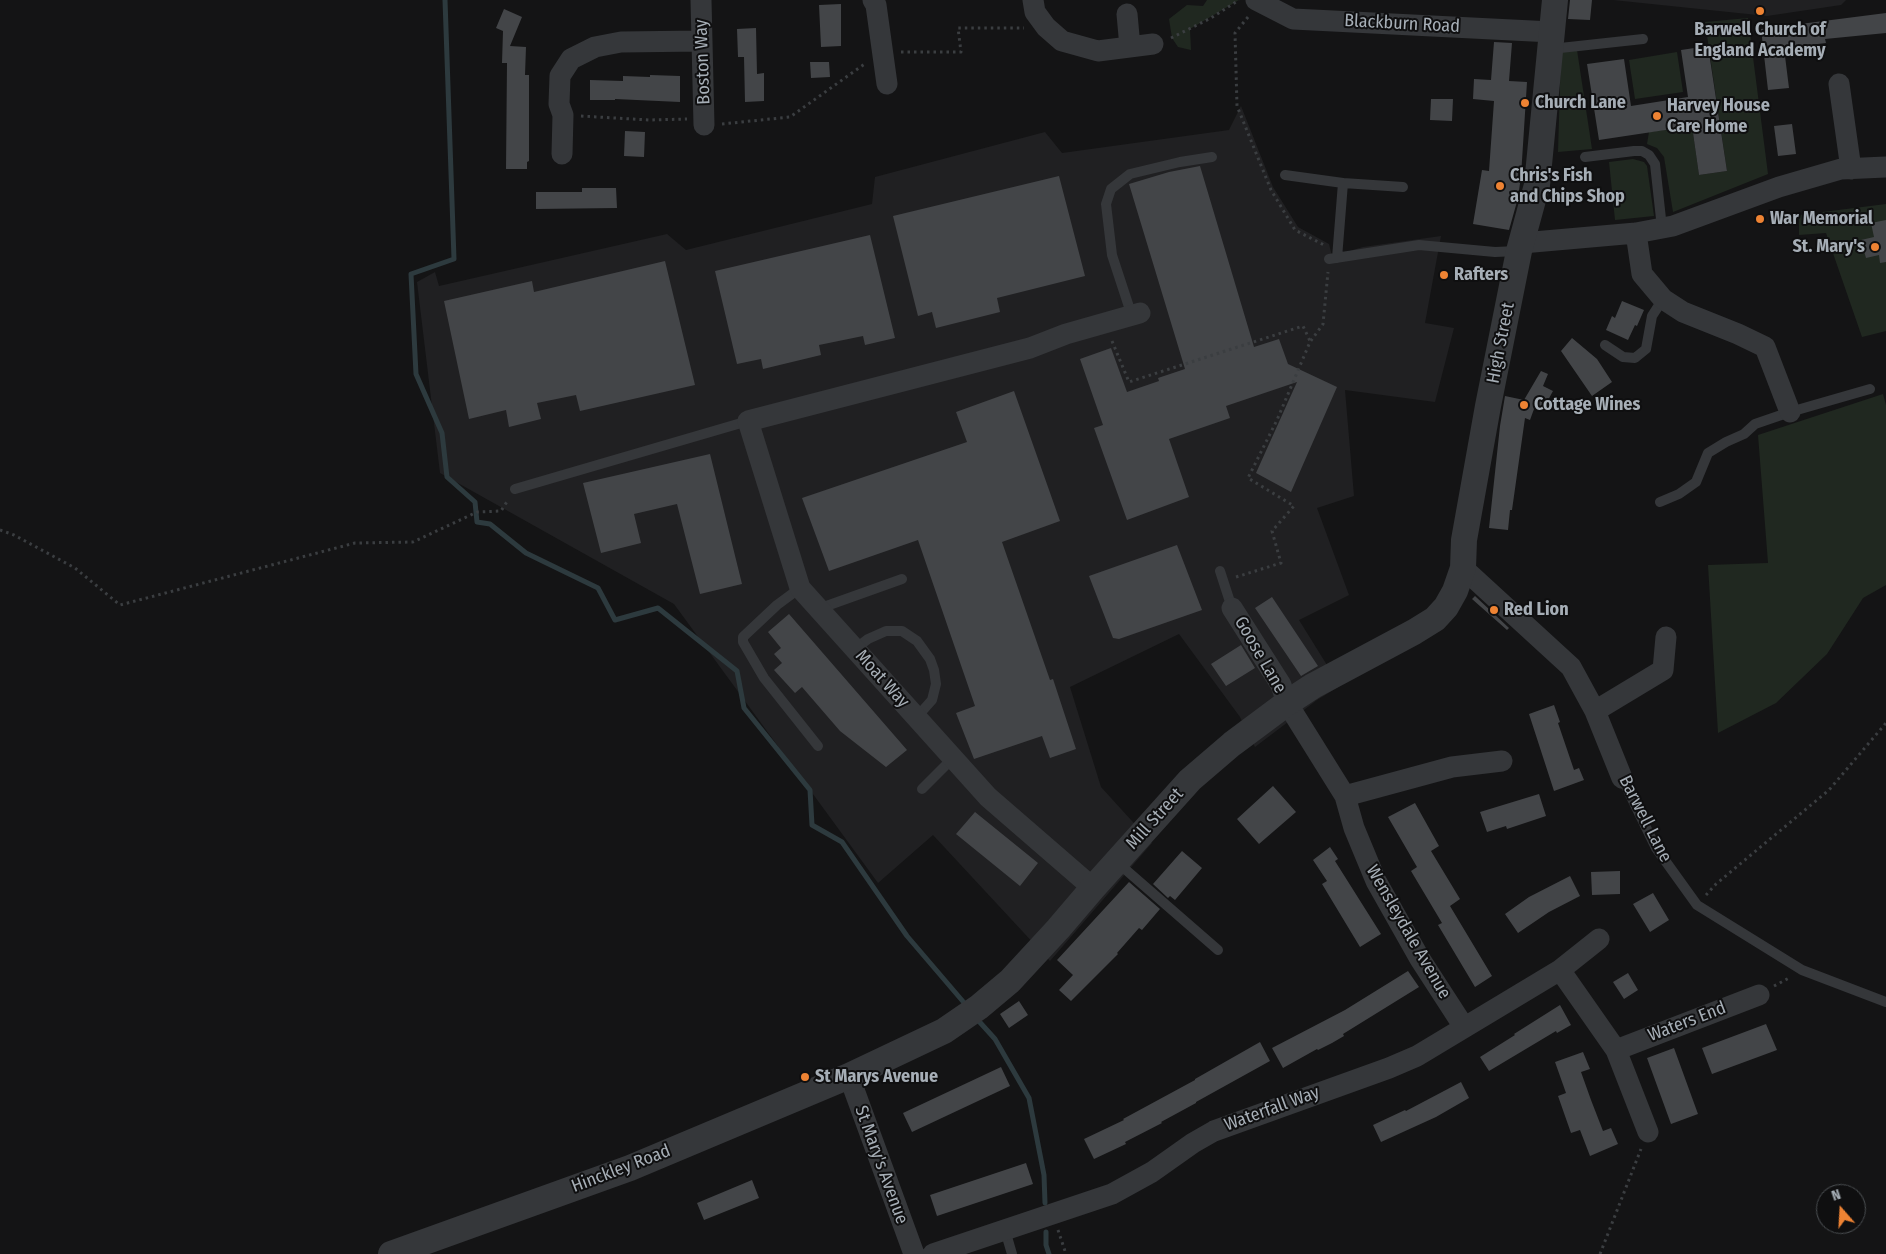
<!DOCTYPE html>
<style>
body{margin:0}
#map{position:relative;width:1886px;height:1254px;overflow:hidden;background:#141415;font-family:"Fira Sans Condensed",sans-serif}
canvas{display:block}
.north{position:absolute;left:1816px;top:1184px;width:50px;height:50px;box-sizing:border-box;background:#0f0f10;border:1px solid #4b4f52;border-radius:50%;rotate:341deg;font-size:14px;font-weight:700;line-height:20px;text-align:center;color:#a6aeb6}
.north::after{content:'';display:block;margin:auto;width:18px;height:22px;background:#ee8333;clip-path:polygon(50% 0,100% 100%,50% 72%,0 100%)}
</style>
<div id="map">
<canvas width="1886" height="1254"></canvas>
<div class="north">N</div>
</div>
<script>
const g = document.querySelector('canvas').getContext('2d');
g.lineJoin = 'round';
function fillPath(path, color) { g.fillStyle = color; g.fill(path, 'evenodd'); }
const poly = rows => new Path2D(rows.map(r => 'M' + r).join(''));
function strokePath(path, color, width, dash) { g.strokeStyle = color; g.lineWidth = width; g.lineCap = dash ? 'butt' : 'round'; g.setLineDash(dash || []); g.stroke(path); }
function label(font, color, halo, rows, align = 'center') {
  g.font = font + ' "Fira Sans Condensed",sans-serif'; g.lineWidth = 4; g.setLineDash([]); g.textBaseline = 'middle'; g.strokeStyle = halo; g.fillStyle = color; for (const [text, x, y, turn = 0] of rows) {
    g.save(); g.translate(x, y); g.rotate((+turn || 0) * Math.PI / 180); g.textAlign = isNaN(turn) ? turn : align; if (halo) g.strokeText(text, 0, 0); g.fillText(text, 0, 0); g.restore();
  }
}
fillPath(poly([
 [1613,0,1846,0,1841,5,1767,16],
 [1241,106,1273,187,1298,227,1329,244,1332,256,1363,247,1441,236,1425,323,1454,328,1435,402,1345,390,1354,496,1317,508,1349,595,1299,620,1340,686,1317,700,1255,747,1240,717,1179,634,1070,687,1101,787,1152,843,1050,961,933,835,878,883,674,604,440,473,417,282,435,272,439,286,667,234,686,250,872,204,875,177,1045,132,1062,153,1229,130]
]), '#202022');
fillPath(poly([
 [1207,0,1239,0,1190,29,1191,50,1178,47,1172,38,1169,19,1187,5,1203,6],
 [1748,18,1768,174,1673,212,1664,157,1657,148,1647,144,1649,132,1692,126,1699,175,1727,171,1705,22],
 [1577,50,1592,149,1558,152,1561,52],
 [1677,52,1683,92,1635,99,1629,60],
 [1633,159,1644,162,1647,166,1654,216,1615,220,1609,162],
 [1886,204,1886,331,1862,337,1826,233,1799,235,1799,215],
 [1883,394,1886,405,1886,585,1863,598,1827,654,1776,703,1718,733,1708,565,1768,563,1758,435]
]), '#202820');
strokePath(poly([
 [445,0,454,259,411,274,416,374,442,433,447,477,475,502,477,522,490,524,526,553,598,588,615,620,658,608,737,671,744,708,810,790,812,825,842,842,907,936,966,1005],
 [976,1018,995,1039,1029,1098,1044,1175,1045,1203],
 [1046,1232,1046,1245,1049,1254]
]), '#2d3a3e', 5);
fillPath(poly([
 [1570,0,1592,0,1590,20,1568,19],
 [841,4,841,46,821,47,819,5],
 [504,9,522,17,510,46,526,47,525,75,529,75,529,161,527,162,527,169,506,169,507,63,502,63,503,31,496,28],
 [1886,13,1886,33,1825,39,1826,43,1784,48,1789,88,1768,90,1761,29],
 [756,28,757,74,764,73,764,101,745,102,744,57,738,57,737,29],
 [1494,42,1512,43,1509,81,1527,82,1521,176,1518,198,1509,230,1473,224,1482,170,1489,171,1494,101,1473,99,1474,79,1491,80],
 [1708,46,1727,171,1699,175,1692,126,1599,140,1587,64,1624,59,1631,106,1688,97,1681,50],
 [810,62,829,62,830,77,811,78],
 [650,75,680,76,680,102,615,99,615,100,590,100,590,80,623,81,623,76,650,77],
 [1431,99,1453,99,1452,121,1430,120],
 [1792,124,1796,154,1778,156,1774,126],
 [625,131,645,132,644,157,624,156],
 [1200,166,1254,347,1279,339,1288,364,1337,387,1291,492,1256,473,1297,382,1226,406,1230,418,1169,439,1189,497,1127,520,1094,428,1103,425,1080,359,1111,348,1127,392,1159,381,1158,378,1185,369,1129,184,1169,172],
 [1059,176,1085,276,997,298,1000,312,936,328,932,312,918,316,893,216],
 [582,188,616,188,617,208,536,209,536,192,582,192],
 [1886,220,1886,262,1880,263,1879,255,1866,258,1861,240,1874,237,1871,223],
 [870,235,895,338,865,345,863,336,819,345,821,355,763,369,761,359,737,364,715,271],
 [665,261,695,385,580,411,576,395,537,403,541,419,509,427,506,410,469,419,444,301,532,281,534,292],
 [1622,301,1644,310,1637,326,1635,325,1628,340,1606,330,1612,316,1615,318],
 [1572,338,1597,359,1612,382,1592,396,1561,351],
 [1541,371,1548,374,1543,386,1553,391,1542,411,1534,409,1530,420,1525,418,1512,510,1510,510,1508,530,1489,528,1500,426,1505,396,1524,400],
 [1014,391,1060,521,1002,542,1050,680,1053,679,1076,749,1050,758,1042,736,974,759,956,713,975,706,918,540,829,571,802,498,967,442,956,412],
 [710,454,742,584,700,594,677,504,634,514,641,543,601,553,583,483],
 [1177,545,1202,610,1119,639,1113,638,1089,576],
 [1475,596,1509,628,1507,630,1472,599],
 [1272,597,1318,666,1301,676,1255,608],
 [789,614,907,750,886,767,840,731,802,687,795,693,774,670,782,663,774,654,781,648,768,632],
 [1241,645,1255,668,1226,686,1211,664],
 [1554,705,1560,722,1558,723,1574,770,1579,768,1584,780,1554,791,1529,714],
 [1273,786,1296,812,1259,844,1237,819],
 [1539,794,1546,816,1507,829,1506,826,1487,832,1480,812],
 [1415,803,1439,846,1431,851,1460,899,1450,906,1492,976,1475,987,1438,925,1442,923,1411,871,1417,867,1388,817],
 [975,812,1038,863,1020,886,956,834],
 [1330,847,1338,859,1335,861,1381,934,1360,947,1322,884,1327,881,1313,860],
 [1182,851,1202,868,1175,900,1170,896,1168,898,1153,884],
 [1620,871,1620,894,1592,895,1591,872],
 [1570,876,1580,896,1549,912,1518,933,1505,914,1529,897],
 [1129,882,1160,909,1142,930,1139,928,1117,953,1118,954,1071,1001,1059,990,1073,975,1057,960],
 [1653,893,1669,920,1650,932,1633,904],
 [1408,971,1419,987,1343,1034,1344,1036,1332,1043,1318,1050,1317,1049,1283,1068,1272,1048,1345,1010],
 [1628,973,1638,990,1624,999,1613,982],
 [1019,1001,1028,1015,1009,1028,1000,1014],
 [1560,1005,1571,1025,1557,1033,1556,1031,1489,1071,1480,1057,1515,1035,1514,1034],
 [1766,1024,1777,1050,1712,1074,1702,1048],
 [1260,1042,1270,1061,1196,1102,1196,1103,1161,1122,1162,1123,1125,1142,1126,1144,1094,1159,1084,1139,1124,1120,1123,1119,1195,1080,1195,1079],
 [1674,1048,1698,1114,1671,1124,1647,1058],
 [1583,1052,1590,1069,1581,1072,1591,1100,1603,1131,1611,1128,1618,1144,1590,1156,1580,1130,1571,1133,1558,1096,1566,1093,1555,1062],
 [1001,1067,1010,1086,912,1132,903,1113],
 [1461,1082,1469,1098,1436,1117,1381,1142,1373,1125,1405,1110,1406,1111],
 [1026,1163,1033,1184,937,1216,930,1195],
 [752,1180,759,1198,704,1220,697,1203]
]), '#434548');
strokePath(poly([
 [1248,17,1235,33,1237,106,1271,190,1295,230,1326,246],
 [1171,38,1211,18,1239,0],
 [901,52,961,52,958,28,1024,28],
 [581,116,650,120,687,119],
 [722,124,790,117,866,63],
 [1112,341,1129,382,1303,326,1310,341],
 [0,530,14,535,75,568,120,605,355,543,413,542,477,512,501,511,508,500],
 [1236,577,1281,563,1272,531,1294,506,1248,478,1277,420,1310,342,1323,324,1328,272],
 [1706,895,1716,884,1829,790,1886,723],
 [1774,986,1791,977],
 [1058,1230,1066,1254],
 [1600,1254,1641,1149]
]), '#3b3e41', 3, [2.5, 4]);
strokePath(poly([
 [1551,49,1643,39],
 [1585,157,1634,151,1642,151,1649,155,1655,164,1662,228],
 [1285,175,1343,183,1337,258],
 [1343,183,1403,187],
 [1329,259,1419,245,1495,252,1518,251],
 [1132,316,1112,255,1106,204,1111,189,1130,174,1180,162,1212,157],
 [1605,345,1623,357,1635,358,1646,349,1652,316,1663,299],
 [515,489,748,421],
 [1660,502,1679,494,1696,482,1708,453,1726,442,1744,434,1755,424,1790,412,1870,389],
 [1220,571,1232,608],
 [800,588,777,605,743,637,743,642,764,678,818,746],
 [818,609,902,579],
 [855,649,868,639,886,631,902,631,917,641,930,659,934,670,936,684,932,700,916,718],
 [1622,778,1656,848,1697,905,1802,970,1886,1002],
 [922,789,953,758],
 [1118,863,1218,950],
 [1005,1230,1012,1254]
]), '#35373a', 10);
strokePath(poly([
 [701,0,704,125],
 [873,0,876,5,887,84],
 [1033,0,1035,12,1046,27,1062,41,1098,51,1153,44],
 [1256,0,1293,19,1552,32],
 [1127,14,1130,47],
 [1839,84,1851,169],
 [562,154,563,115,559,104,560,76,571,59,595,47,621,42,701,41],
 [1636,233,1642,274,1663,299,1683,312,1738,334,1765,347,1790,412],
 [1522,243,1636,233,1673,226,1779,187,1841,169,1886,167],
 [1463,568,1571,667,1595,711,1622,778],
 [1232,608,1281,685,1287,703,1345,796,1354,828,1376,881,1420,959,1464,1027],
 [1595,711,1663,670,1666,637],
 [1345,796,1452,767,1502,761],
 [1093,888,988,797,800,588,748,421,1030,348,1066,334,1140,313],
 [1560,970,1616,1050,1648,1132],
 [1616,1050,1759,995],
 [849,1076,914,1254],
 [933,1254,1112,1194,1152,1172,1193,1143,1214,1131,1389,1068,1417,1056,1560,970,1599,939]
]), '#35373a', 21);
strokePath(poly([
 [391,1254,630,1168,849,1076,944,1031,979,1007,1010,981,1058,929,1093,888,1190,780,1232,744,1287,703,1313,686,1414,632,1435,619,1446,607,1455,591,1463,568,1464,540,1488,406,1519,251,1537,185,1555,0]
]), '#35373a', 26);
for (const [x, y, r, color] of [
 [1760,11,5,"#ee8333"],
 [1525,103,5,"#ee8333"],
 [1657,116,5,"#ee8333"],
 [1500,186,5,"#ee8333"],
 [1760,219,5,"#ee8333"],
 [1875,247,5,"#ee8333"],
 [1444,275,5,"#ee8333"],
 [1524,405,5,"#ee8333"],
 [1494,610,5,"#ee8333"],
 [805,1077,5,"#ee8333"]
]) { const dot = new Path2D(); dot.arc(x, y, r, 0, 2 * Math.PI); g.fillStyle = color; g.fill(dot); strokePath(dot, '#0f0f10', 2); }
label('18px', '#a6aeb6', '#0f0f10', [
 ["Blackburn Road",1402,24,3],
 ["Boston Way",703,62,-92],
 ["High Street",1501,343,-79],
 ["Goose Lane",1260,655,60],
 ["Moat Way",882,679,48],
 ["Mill Street",1155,819,-48],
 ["Barwell Lane",1645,819,63],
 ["Wensleydale Avenue",1408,932,60],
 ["Waters End",1687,1022,-21],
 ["Waterfall Way",1272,1109,-20],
 ["St Mary's Avenue",881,1165,70],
 ["Hinckley Road",621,1169,-21]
]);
label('bold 18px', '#a6aeb6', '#0f0f10', [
 ["Barwell Church of",1760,30,"center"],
 ["England Academy",1760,51,"center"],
 ["Church Lane",1535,103],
 ["Harvey House",1667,106],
 ["Care Home",1667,127],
 ["Chris's Fish",1510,176],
 ["and Chips Shop",1510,197],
 ["War Memorial",1770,219],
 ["St. Mary's",1865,247,"right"],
 ["Rafters",1454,275],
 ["Cottage Wines",1534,405],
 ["Red Lion",1504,610],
 ["St Marys Avenue",815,1077]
], 'left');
</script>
